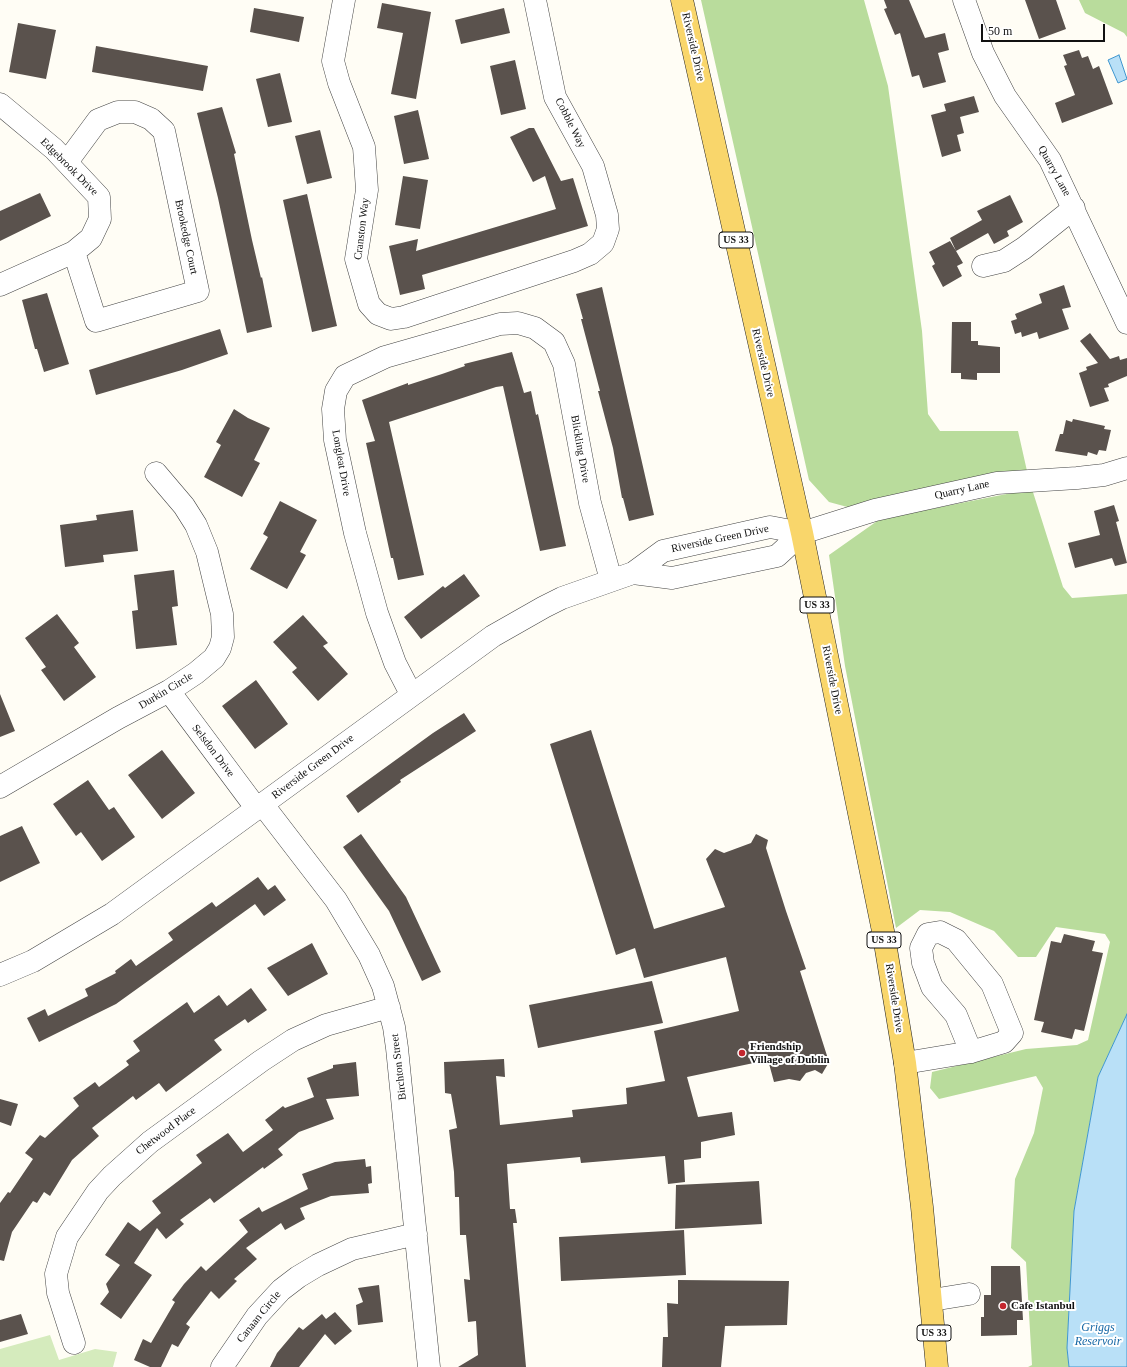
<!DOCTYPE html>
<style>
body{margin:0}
#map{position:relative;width:1127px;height:1367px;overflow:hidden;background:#fffdf5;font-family:Georgia,serif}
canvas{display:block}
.scale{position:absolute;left:981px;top:24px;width:124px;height:18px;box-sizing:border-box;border:2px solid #111;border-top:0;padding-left:5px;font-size:12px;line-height:14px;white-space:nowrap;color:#111;-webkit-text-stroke:3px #fff;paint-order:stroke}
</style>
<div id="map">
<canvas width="1127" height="1367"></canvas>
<div class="scale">50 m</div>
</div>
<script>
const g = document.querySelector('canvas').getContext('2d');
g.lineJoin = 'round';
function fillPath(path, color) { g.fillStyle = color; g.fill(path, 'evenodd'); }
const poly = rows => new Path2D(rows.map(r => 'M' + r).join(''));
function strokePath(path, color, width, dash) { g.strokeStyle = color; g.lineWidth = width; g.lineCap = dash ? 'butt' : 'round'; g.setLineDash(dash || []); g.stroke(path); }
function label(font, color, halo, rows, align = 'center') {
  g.font = font + ' Georgia,serif'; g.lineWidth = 4; g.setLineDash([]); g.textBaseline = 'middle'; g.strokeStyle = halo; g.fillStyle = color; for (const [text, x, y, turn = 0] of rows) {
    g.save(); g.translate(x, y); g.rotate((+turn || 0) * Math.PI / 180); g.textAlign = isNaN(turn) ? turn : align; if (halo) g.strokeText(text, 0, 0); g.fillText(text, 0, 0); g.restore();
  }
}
fillPath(poly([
 [50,1335,59,1360,95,1349,117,1352,113,1367,0,1367,0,1349]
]), '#d5ebbd');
fillPath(poly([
 [701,0,864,0,888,86,922,331,928,414,940,431,1018,431,1027,471,851,508,829,502,809,480],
 [1079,0,1127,0,1127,37,1124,33,1085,13],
 [1032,489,1063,587,1072,598,1127,594,1127,1014,1098,1077,1074,1211,1067,1348,1069,1367,1028,1367,1032,1365,1026,1262,1011,1248,1015,1179,1034,1133,1043,1088,1036,1076,939,1099,930,1088,932,1072,1026,1049,1077,1045,1088,1040,1110,942,1105,934,1056,927,1036,957,1018,957,994,931,950,912,920,910,896,928,845,666,829,555,880,519]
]), '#b9dc9c');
const water = poly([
 [1119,55,1127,79,1118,83,1108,60,1119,55],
 [1127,1014,1127,1367,1069,1367,1067,1348,1074,1211,1098,1077,1127,1014]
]);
fillPath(water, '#b9e0f7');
strokePath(water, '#3f96cf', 1);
fillPath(poly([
 [884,0,909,0,925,38,945,33,949,50,938,53,946,82,923,88,919,75,912,77,900,33,895,35,884,9,887,8],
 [1025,0,1056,0,1066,29,1039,39],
 [382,3,431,12,416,99,391,94,403,33,377,28],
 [254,8,304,17,299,42,250,32],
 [504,8,510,33,461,44,455,20],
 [18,23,56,30,46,79,9,72],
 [96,46,208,66,203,91,92,72],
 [1079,50,1082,58,1088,56,1093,69,1099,66,1113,104,1062,123,1055,103,1075,95,1064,66,1067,65,1063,55],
 [515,60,526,109,501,115,490,66],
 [280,73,292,122,268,127,256,79],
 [974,96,979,112,960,117,964,133,957,135,961,151,942,157,931,115,946,111,944,104],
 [222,107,236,153,234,154,252,240,261,278,262,277,272,327,247,333,218,198,197,113],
 [418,110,429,159,404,164,394,116],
 [529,128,534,128,561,181,573,178,588,226,422,275,425,289,400,295,389,246,418,239,416,251,556,209,545,176,533,182,510,137],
 [320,130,332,178,307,184,295,136],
 [403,176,428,180,420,229,395,225],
 [40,193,51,216,0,241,0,211],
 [307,194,337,326,312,332,283,200],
 [1010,195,1023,222,1007,231,1009,236,994,244,988,233,956,251,963,263,957,266,962,276,943,287,932,266,935,264,929,252,950,241,956,251,950,238,982,220,977,211],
 [1064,285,1071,307,1062,309,1069,329,1039,339,1037,332,1022,337,1021,332,1015,334,1011,321,1017,319,1015,314,1042,303,1039,294],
 [602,287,654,515,629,521,623,498,622,498,613,448,598,391,600,391,581,319,583,319,576,294],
 [47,293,69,364,44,372,37,349,35,349,22,300],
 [952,322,971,322,971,341,978,341,978,345,1000,347,1000,373,977,373,977,380,961,379,961,373,951,373],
 [220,329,228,354,182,370,96,395,89,370],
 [1090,333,1110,359,1119,356,1120,360,1127,358,1127,376,1108,384,1109,387,1104,388,1109,401,1090,407,1079,373,1087,370,1086,367,1098,363,1080,341],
 [512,352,524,393,531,391,536,415,538,414,566,546,540,551,503,386,496,387,389,422,424,575,398,580,393,558,391,558,366,443,375,441,362,400,408,383,408,385,442,374,465,366,464,364],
 [234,409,248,418,270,428,254,460,260,463,242,497,204,477,221,445,216,442],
 [1073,419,1105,426,1104,429,1111,430,1106,451,1099,450,1097,455,1088,452,1087,456,1055,451,1060,434,1063,434,1066,420,1072,422],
 [280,501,317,520,300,552,306,555,287,589,250,569,268,537,263,534],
 [1114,505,1119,521,1116,522,1127,563,1115,566,1112,558,1075,568,1068,543,1100,535,1094,511],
 [133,510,138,551,103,555,104,562,65,567,60,525,97,520,96,515],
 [174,570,178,606,172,607,177,645,136,649,132,611,138,610,134,575],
 [464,574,480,596,421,639,404,617,443,586,445,588],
 [57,614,79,643,74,647,96,677,64,701,41,670,46,667,25,638],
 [303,615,328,643,323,646,348,674,318,701,292,672,297,668,273,642],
 [256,680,288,724,255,749,222,706],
 [0,694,15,731,0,737],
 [464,713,476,731,400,780,401,782,358,813,346,796,433,733],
 [591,730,654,929,725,907,706,859,715,849,724,853,751,843,756,834,768,840,766,848,786,911,806,969,800,971,829,1062,822,1074,815,1070,806,1073,800,1081,789,1079,774,1082,768,1060,687,1077,698,1117,732,1112,735,1135,701,1142,701,1158,684,1160,685,1182,668,1184,665,1156,581,1163,580,1157,507,1164,510,1209,515,1209,517,1223,513,1223,526,1367,458,1367,478,1355,476,1321,468,1322,464,1279,470,1280,466,1235,460,1235,459,1197,455,1197,454,1172,449,1130,457,1128,451,1094,445,1093,444,1062,504,1059,505,1077,496,1076,500,1125,573,1117,572,1110,627,1104,626,1088,665,1081,654,1031,739,1011,726,957,644,978,635,948,616,955,550,744],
 [162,750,195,793,162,819,128,775],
 [88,780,109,810,114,807,135,837,102,861,81,832,76,836,53,804],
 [22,826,40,863,0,882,0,836],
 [361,834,406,897,441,972,422,981,389,911,343,847],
 [258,877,268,890,275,885,286,900,264,916,255,904,116,1004,39,1042,27,1018,45,1009,48,1016,88,996,85,989,116,973,115,971,131,959,136,966,173,940,168,933,212,902,216,907],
 [1064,934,1095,941,1092,951,1103,953,1084,1031,1075,1029,1072,1039,1041,1032,1044,1022,1034,1020,1051,941,1061,943],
 [312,943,328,974,288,996,267,968],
 [652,981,663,1023,538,1048,529,1005],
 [251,988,267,1010,248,1023,245,1019,214,1040,222,1050,166,1092,159,1083,136,1100,133,1096,92,1128,99,1136,72,1160,50,1196,44,1192,37,1203,33,1201,12,1232,4,1261,0,1260,0,1203,8,1192,10,1193,33,1159,25,1153,40,1135,45,1138,79,1106,73,1098,95,1082,99,1087,129,1065,126,1061,140,1051,133,1041,187,1002,194,1013,219,995,227,1006],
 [356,1062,359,1096,326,1099,334,1119,299,1132,278,1149,283,1155,264,1169,263,1167,214,1203,210,1198,180,1220,184,1224,166,1239,157,1228,134,1263,152,1275,121,1319,100,1304,109,1292,106,1284,120,1265,105,1255,128,1222,140,1231,161,1213,152,1201,202,1163,196,1155,228,1133,243,1152,273,1130,265,1120,283,1106,285,1108,314,1097,307,1078,333,1068,333,1065],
 [0,1099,18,1104,11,1126,0,1122],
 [365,1159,366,1167,371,1166,372,1183,368,1184,369,1193,331,1196,300,1208,305,1219,285,1230,281,1223,246,1248,257,1259,234,1279,237,1281,219,1299,211,1291,186,1324,190,1327,178,1347,172,1344,161,1367,150,1367,134,1360,143,1339,151,1343,175,1302,172,1300,184,1284,201,1266,206,1271,248,1232,239,1220,259,1207,262,1212,308,1189,302,1174,335,1162],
 [759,1181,762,1224,675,1229,676,1185],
 [684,1230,686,1275,561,1281,559,1237],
 [991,1266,1020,1266,1023,1320,1017,1320,1017,1335,981,1336,981,1317,984,1317,984,1295,991,1295],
 [678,1280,789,1281,787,1325,725,1326,721,1367,662,1367,663,1337,668,1337,667,1303,678,1304],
 [379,1285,383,1322,358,1325,356,1305,363,1302,358,1288],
 [335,1312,352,1331,335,1345,325,1334,299,1367,270,1367,277,1353,299,1327,303,1330,322,1314,326,1319],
 [21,1314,28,1334,0,1342,0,1320]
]), '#5a524d');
const minor = poly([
 [344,0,333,61,339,83,364,147,367,190,356,259,369,304,378,314,391,319,404,317,574,261,590,254,603,243,608,229,607,215,593,166,555,97,535,0],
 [964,0,983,53,1005,96,1050,160,1127,323],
 [0,104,54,149,99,197,100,219,91,238,74,252,0,285],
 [67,162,98,120,118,112,135,112,151,119,164,131,198,291,96,321,74,252],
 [983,266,1004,261,1024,248,1074,208],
 [633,573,672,578,777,556,802,533,875,510,997,483,1077,478,1104,475,1127,468],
 [169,691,257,809],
 [411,694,395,663,377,613,355,533,335,440,333,409,336,391,345,376,385,357,500,324,518,323,535,328,554,342,564,364,590,503,611,580],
 [0,787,118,718,169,691,196,673,214,658,220,648,223,637,222,614,207,552,196,525,184,506,156,473],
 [263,805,336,900,369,955,383,986,394,1027,397,1048,429,1367],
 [0,975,33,961,112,914,493,636,544,607,562,598,633,573,663,551,770,527,802,533],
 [905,1063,971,1052,1004,1042,1012,1033,992,984,956,940,940,932,928,934,921,948,923,963,932,987,956,1015,971,1052],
 [932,1300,969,1294],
 [74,1343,58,1293,56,1274,67,1237,98,1191,112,1176,150,1142,261,1061,293,1040,326,1025,389,1007],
 [222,1367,257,1316,281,1290,298,1277,318,1265,352,1249,416,1234]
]);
const major = poly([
 [682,0,802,533,883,931,905,1063,922,1207,937,1367]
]);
strokePath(minor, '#444', 23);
strokePath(major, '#222', 23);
strokePath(minor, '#fff', 22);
strokePath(major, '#f9d66b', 22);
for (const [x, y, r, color] of [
 [742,1053,4,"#c4262e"],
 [1003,1306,4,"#c4262e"]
]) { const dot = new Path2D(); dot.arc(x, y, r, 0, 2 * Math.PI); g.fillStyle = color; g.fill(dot); strokePath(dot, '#fff', 1.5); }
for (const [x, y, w] of [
 [736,240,34],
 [817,605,34],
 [884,940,34],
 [934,1333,34]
]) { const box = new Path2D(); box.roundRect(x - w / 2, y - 8, w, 16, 3); g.fillStyle = '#fff'; g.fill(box); strokePath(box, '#111', 1); }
label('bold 10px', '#111', null, [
 ["US 33",736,240],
 ["US 33",817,605],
 ["US 33",884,940],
 ["US 33",934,1333]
]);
label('11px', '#111', '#fff', [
 ["Riverside Drive",693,47,77],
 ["Cobble Way",570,123,63],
 ["Edgebrook Drive",69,167,45],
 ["Quarry Lane",1054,171,61],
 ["Cranston Way",362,229,-83],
 ["Brookedge Court",186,237,78],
 ["Riverside Drive",763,363,77],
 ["Blickling Drive",580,449,80],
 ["Longleat Drive",341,463,80],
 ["Quarry Lane",962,490,-13],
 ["Riverside Green Drive",720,539,-12],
 ["Riverside Drive",832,680,79],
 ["Durkin Circle",166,691,-31],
 ["Selsdon Drive",213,751,53],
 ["Riverside Green Drive",313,767,-37],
 ["Riverside Drive",894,998,81],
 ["Birchton Street",399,1067,-97],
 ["Chetwood Place",166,1131,-37],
 ["Canaan Circle",259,1317,-51]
]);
label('bold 11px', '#111', '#fff', [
 ["Friendship",750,1047],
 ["Village of Dublin",750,1060],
 ["Cafe Istanbul",1011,1306]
], 'left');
label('italic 12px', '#1768a6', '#fff', [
 ["Griggs",1098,1328],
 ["Reservoir",1098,1342]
]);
</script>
